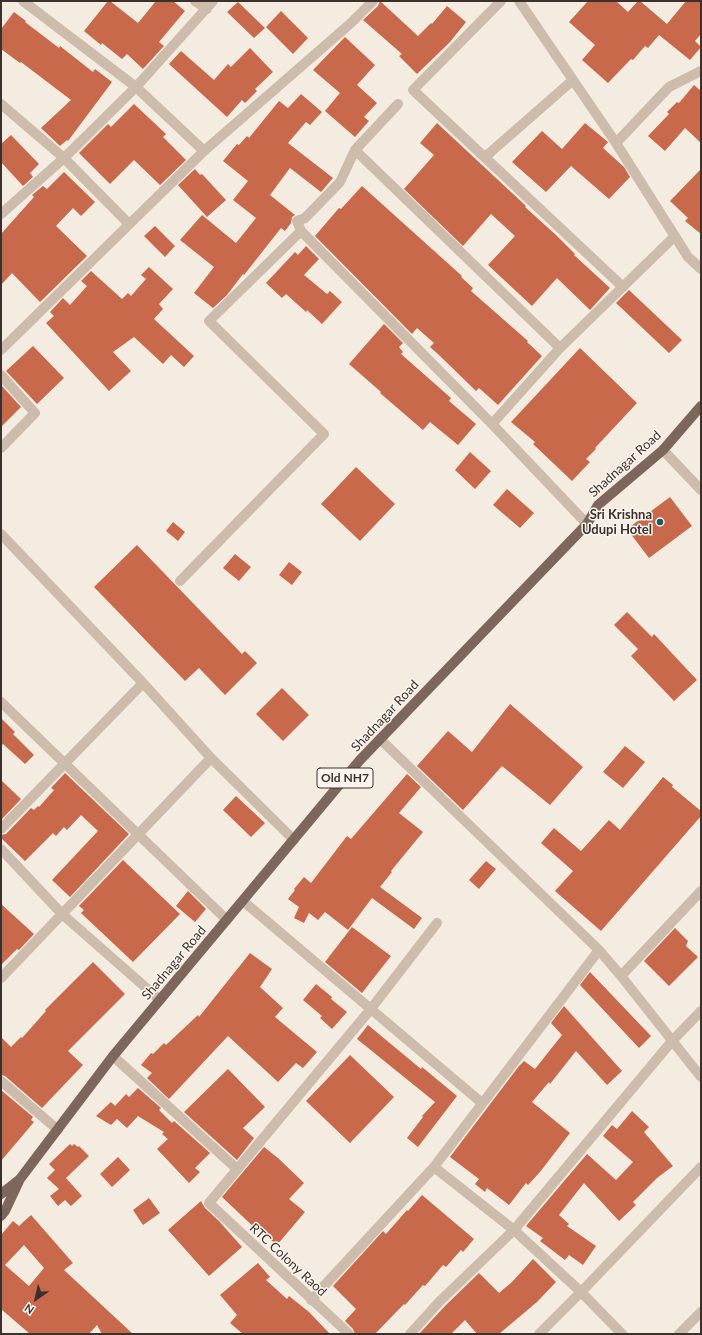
<!DOCTYPE html>
<html>
<head>
<meta charset="utf-8">
<style>
  body { margin:0 }
  #map { position:relative; width:702px; height:1335px; overflow:hidden; background:#f4ebe1; font-family:Lato,sans-serif }
  canvas { display:block }
  .frame { position:absolute; inset:0; border:2px solid #3b302b; pointer-events:none }
  .north { position:absolute; left:16px; top:1279px; width:40px; height:40px; -webkit-text-stroke:3px #fbf5ee; paint-order:stroke; rotate:214deg; font-size:11px; font-weight:700; line-height:16px; text-align:center; color:#3b302b }
  .north::after { content:''; display:block; margin:auto; width:14px; height:18px; background:#3b302b; clip-path:polygon(50% 0,100% 100%,50% 72%,0 100%) }
</style>
</head>
<body>
<div id="map">
<canvas width="702" height="1335"></canvas>
<div class="frame"></div>
<div class="north">N</div>
</div>
<script>
const g = document.querySelector('canvas').getContext('2d');
g.lineJoin = 'round';
function paint(path, color) { g.fillStyle = color; g.fill(path, 'evenodd'); }
const poly = rows => new Path2D(rows.map(r => 'M' + r).join(''));
function trace(path, color, width, dash) { g.strokeStyle = color; g.lineWidth = width; g.lineCap = dash ? 'butt' : 'round'; g.setLineDash(dash || []); g.stroke(path); }
function write(font, color, halo, rows, align = 'center') {
  g.font = font + ' Lato,sans-serif'; g.lineWidth = 3; g.setLineDash([]); g.textBaseline = 'middle'; g.strokeStyle = halo; g.fillStyle = color; for (const [text, x, y, turn = 0] of rows) {
    g.save(); g.translate(x, y); g.rotate((+turn || 0) * Math.PI / 180); g.textAlign = isNaN(turn) ? turn : align; if (halo) g.strokeText(text, 0, 0); g.fillText(text, 0, 0); g.restore();
  }
}
paint(poly([
  [108,1,110,1,138,23,156,1,173,1,185,11,159,42,164,46,143,69,127,54,122,59,102,43,101,45,84,31],
  [380,1,418,36,431,23,432,24,447,6,466,22,450,42,417,74,399,56,402,54,363,20,378,6],
  [588,1,616,1,628,12,638,1,640,1,667,24,686,1,701,1,701,34,695,41,701,47,690,60,659,35,648,48,645,46,633,60,631,59,608,83,582,60,595,45,569,22],
  [238,2,265,28,254,38,227,12],
  [281,11,308,38,293,54,266,27],
  [14,12,26,21,25,22,59,48,60,46,93,72,95,69,112,82,68,141,67,140,60,146,41,128,71,100,21,62,20,63,1,49,1,29],
  [345,37,375,65,357,85,377,103,364,117,369,121,355,137,325,111,340,93,313,70],
  [250,48,273,72,255,89,257,91,245,103,242,100,227,117,169,64,181,51,214,80,228,64,231,67],
  [694,85,701,91,701,143,685,128,665,151,648,136,669,114,667,112,677,102,679,103],
  [301,94,322,112,310,125,306,122,288,143,333,178,321,192,290,168,270,195,295,215,292,217,291,223,285,231,281,228,244,275,243,274,227,295,213,308,194,293,214,267,180,240,202,215,236,243,256,218,233,200,248,181,223,161,237,144,239,145,247,136,249,138,279,101,288,108],
  [134,104,166,134,163,137,186,160,160,185,134,160,110,184,79,153,108,124,111,127],
  [437,123,526,206,525,207,556,235,575,254,574,255,610,288,590,310,557,278,532,306,488,265,515,236,491,214,463,246,404,189,434,155,420,143],
  [585,123,608,142,603,148,624,167,630,177,609,199,571,166,546,192,512,162,542,131,562,149],
  [11,135,39,164,30,173,33,177,23,186,1,162,1,144],
  [195,169,200,175,202,174,226,200,207,217,178,185],
  [701,169,701,234,685,221,688,218,670,201],
  [64,172,95,202,81,216,73,208,56,226,87,256,40,302,12,273,1,285,1,234,34,197,32,195,43,186,47,189],
  [362,186,462,276,461,277,473,288,471,291,528,341,527,342,542,356,498,405,479,388,476,391,439,355,430,347,434,343,417,328,412,334,315,236,339,208,341,209],
  [155,226,175,246,165,257,144,236],
  [306,246,319,259,304,275,327,294,330,291,342,302,322,324,307,310,306,312,286,294,282,298,266,283,295,252,298,255],
  [149,267,173,289,159,304,163,309,154,319,194,356,184,367,171,355,163,364,134,337,113,352,131,371,109,391,46,323,54,316,50,312,63,298,70,305,87,286,81,281,91,271,122,299,128,293,131,296,146,279,141,275],
  [629,290,682,340,669,353,616,303],
  [384,324,403,343,399,347,403,352,401,354,451,398,449,401,476,424,458,445,430,422,423,430,380,393,381,392,349,364],
  [33,346,64,378,37,404,6,371],
  [580,348,637,403,595,448,596,449,586,459,590,462,572,481,533,444,535,442,511,422],
  [1,385,21,407,1,427],
  [470,452,491,471,475,489,455,470],
  [356,467,395,504,360,541,321,504],
  [507,489,534,513,520,528,493,505],
  [670,497,692,526,649,558,627,529],
  [173,522,185,532,178,541,166,531],
  [137,545,242,654,245,651,257,663,225,695,199,668,185,681,94,587],
  [235,554,251,567,239,581,223,568],
  [289,562,302,572,292,585,279,575],
  [627,612,652,637,654,634,697,680,674,701,631,656,638,649,614,625],
  [282,688,309,715,283,741,256,714],
  [510,704,583,767,550,805,502,766,463,810,417,766,448,731,472,752],
  [1,718,15,732,13,734,34,755,25,764,3,744,1,746],
  [625,746,645,762,623,788,603,772],
  [65,773,129,834,70,897,52,880,98,831,81,815,67,830,64,827,56,836,53,833,25,861,1,838,1,835,6,834,31,808,34,810,38,806,39,807,54,790,51,788],
  [407,774,421,787,399,813,423,832,391,871,392,872,380,887,422,918,414,929,372,898,348,930,325,912,318,920,309,913,304,923,294,918,299,907,288,899,295,890,294,889,304,877,311,883,347,836,351,839],
  [663,777,673,785,672,787,701,811,701,816,601,931,555,891,573,871,541,843,554,828,581,851,609,820,620,830],
  [1,780,21,799,1,820],
  [236,796,265,823,251,837,223,810],
  [123,860,180,914,133,962,81,913,84,910,79,906],
  [486,861,496,869,479,889,469,880],
  [188,891,206,909,195,922,176,906],
  [1,904,34,934,19,950,17,949,1,965],
  [352,927,391,956,362,993,325,962],
  [675,928,688,941,686,946,698,957,669,986,644,961],
  [250,953,272,969,260,987,283,1008,275,1017,317,1052,303,1068,296,1063,278,1082,228,1036,169,1099,147,1078,152,1073,141,1065,151,1053,153,1054,164,1043,166,1045,198,1015,199,1017],
  [93,962,125,994,68,1051,83,1065,42,1108,5,1076,1,1075,1,1037,11,1047,21,1037,22,1038,46,1011,45,1010],
  [590,972,651,1036,639,1048,580,985],
  [316,984,332,997,331,999,347,1012,332,1029,320,1018,322,1016,303,1000],
  [564,1006,622,1071,607,1085,576,1051,550,1084,549,1082,532,1102,570,1133,540,1172,528,1185,526,1183,509,1205,487,1188,485,1192,475,1184,479,1179,450,1157,519,1066,524,1061,535,1069,562,1035,551,1023],
  [368,1025,421,1069,422,1067,457,1096,418,1147,407,1138,423,1117,422,1116,435,1102,357,1039],
  [350,1055,394,1097,350,1143,306,1101],
  [228,1069,265,1107,243,1128,254,1138,237,1160,184,1112],
  [138,1088,161,1108,159,1110,172,1123,174,1121,210,1153,195,1168,200,1172,189,1183,157,1149,168,1139,162,1134,164,1132,138,1116,127,1128,117,1119,111,1125,96,1116,111,1102,115,1106,126,1094,129,1097],
  [1,1090,33,1117,31,1120,34,1122,1,1161],
  [632,1111,649,1127,644,1132,673,1166,657,1178,633,1202,636,1205,619,1221,584,1183,559,1215,569,1224,567,1226,596,1246,583,1265,569,1255,565,1260,540,1241,543,1238,526,1226,587,1154,616,1180,633,1162,603,1136,612,1125,617,1129],
  [70,1144,72,1146,74,1144,78,1147,79,1146,89,1156,66,1178,82,1196,71,1206,65,1200,58,1206,50,1196,59,1189,47,1178,55,1170,49,1164],
  [264,1147,278,1158,304,1183,289,1199,305,1212,277,1245,259,1230,258,1231,222,1197],
  [118,1157,130,1170,112,1187,100,1174],
  [422,1195,474,1239,463,1252,461,1250,446,1267,443,1265,425,1286,423,1285,405,1305,404,1304,375,1334,355,1334,353,1329,345,1321,356,1309,333,1286,383,1231,386,1234,407,1210,408,1211],
  [149,1198,160,1213,143,1225,133,1210],
  [201,1201,205,1208,219,1221,242,1247,209,1276,168,1230],
  [31,1215,73,1263,64,1270,133,1334,102,1334,97,1325,89,1334,30,1334,1,1309,1,1235,13,1221,19,1226],
  [24,1245,44,1268,29,1286,5,1265],
  [533,1259,556,1282,537,1302,499,1334,477,1334,465,1320,451,1334,419,1334,445,1306,479,1273,499,1293,512,1282],
  [258,1263,270,1277,266,1280,287,1299,289,1296,309,1312,330,1334,243,1334,230,1323,237,1315,220,1295]
]), '#c8694b');
trace(poly([
  [23,1,136,87,204,151],
  [195,1,207,9],
  [501,1,413,90,623,287],
  [519,1,616,143,688,257,701,269],
  [1,104,64,158,129,224],
  [398,104,355,150,340,182,305,218,297,221,301,231,492,424,587,524],
  [616,143,669,87,701,71],
  [355,150,560,348],
  [485,157,573,80],
  [1,214,64,158,136,87,213,1],
  [1,350,204,151,351,23,373,1],
  [1,375,35,413,1,448],
  [492,424,560,348,675,236],
  [663,450,701,490],
  [1,534,143,683,211,758,294,840],
  [180,581,324,434,209,321,301,231],
  [1,702,227,920],
  [380,739,599,950,621,976,701,1077],
  [1,829,143,683],
  [1,849,62,914,160,1000],
  [243,901,482,1103],
  [621,976,701,891],
  [1,978,211,758],
  [113,1056,237,1169],
  [1,1081,58,1130],
  [434,1167,514,1230,581,1292,622,1334],
  [311,1300,434,1167,599,950],
  [349,1334,209,1203,370,1010,437,923],
  [410,1334,440,1301,514,1230,672,1041,701,1011],
  [539,1334,581,1292,701,1167],
  [679,1334,701,1312]
]), '#cdbbac', 10);
trace(poly([
  [1,1194,19,1180],
  [1,1216,5,1211,20,1179,113,1056,360,760,587,524,598,505,663,450,701,406]
]), '#7d675c', 10);
for (const [x, y, r, color] of [
  [660,522,4,"#1f5a5e"]
]) { const dot = new Path2D(); dot.arc(x, y, r, 0, 2 * Math.PI); g.fillStyle = color; g.fill(dot); trace(dot, '#fbf5ee', 1.5); }
for (const [x, y, w] of [
  [345,778,56]
]) { const box = new Path2D(); box.roundRect(x - w / 2, y - 10, w, 20, 3); g.fillStyle = '#fbf5ee'; g.fill(box); trace(box, '#3b302b', 1); }
write('bold 12px', '#3b302b', null, [
  ["Old NH7",345,778]
]);
write('13px', '#3b302b', '#fbf5ee', [
  ["Shadnagar Road",625,464,-42],
  ["Shadnagar Road",385,716,-47],
  ["Shadnagar Road",174,963,-50],
  ["RTC Colony Raod",288,1260,43]
]);
write('bold 13px', '#3b302b', '#fbf5ee', [
  ["Sri Krishna",652,515],
  ["Udupi Hotel",652,530]
], 'right');
</script>
</body>
</html>
